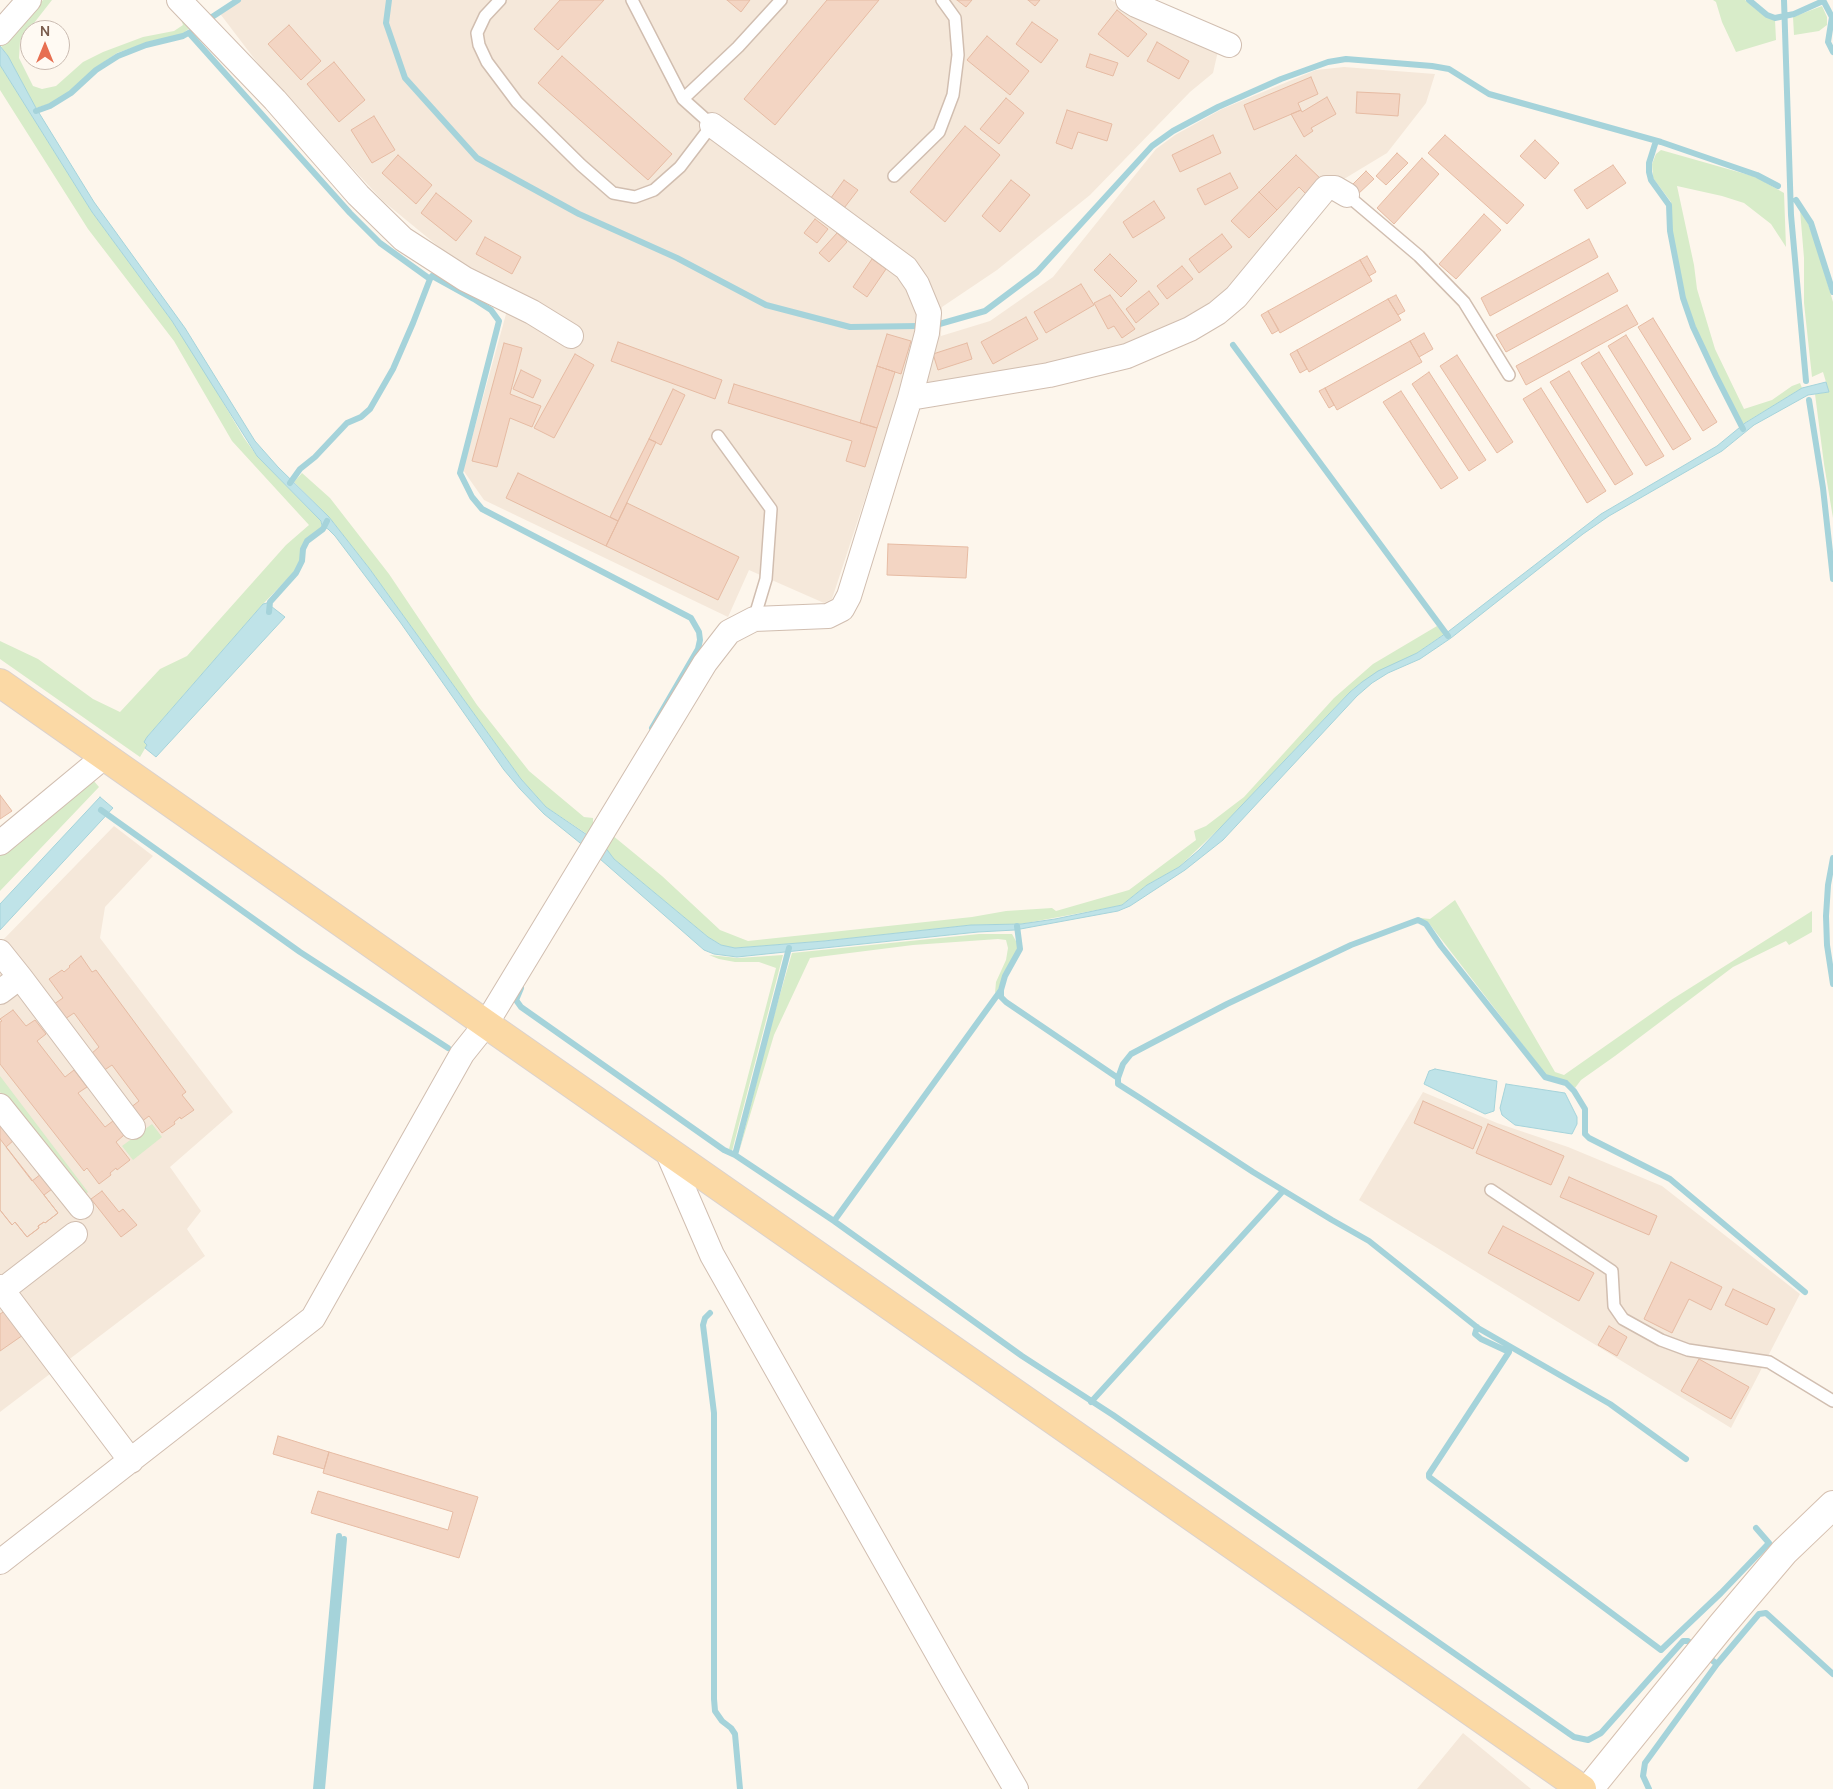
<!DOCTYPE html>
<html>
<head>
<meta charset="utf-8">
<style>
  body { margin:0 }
  #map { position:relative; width:1833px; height:1789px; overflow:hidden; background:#fdf6ec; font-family:Manrope,sans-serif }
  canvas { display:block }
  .north { position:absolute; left:20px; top:20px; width:50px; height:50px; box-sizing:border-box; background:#fffaf3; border:1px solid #cabbb1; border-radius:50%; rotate:0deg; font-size:14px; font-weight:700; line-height:20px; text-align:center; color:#7a5c4d }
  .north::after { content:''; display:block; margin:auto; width:18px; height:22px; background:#e76f51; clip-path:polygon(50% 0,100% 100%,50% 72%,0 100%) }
</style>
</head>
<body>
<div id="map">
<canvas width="1833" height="1789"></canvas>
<div class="north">N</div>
</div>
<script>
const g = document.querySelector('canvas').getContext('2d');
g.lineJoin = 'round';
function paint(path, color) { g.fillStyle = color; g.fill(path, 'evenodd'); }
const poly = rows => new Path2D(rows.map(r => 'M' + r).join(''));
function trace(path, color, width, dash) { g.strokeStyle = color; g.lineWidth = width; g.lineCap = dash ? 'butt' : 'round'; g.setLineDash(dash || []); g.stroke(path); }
paint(poly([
  [240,0,1111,0,1137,15,1218,51,1213,73,1190,92,1090,195,997,270,942,307,941,336,990,321,1053,277,1156,149,1175,135,1222,109,1316,70,1344,67,1435,74,1426,103,1387,153,1339,182,1215,306,1122,351,900,392,832,599,824,603,749,570,728,617,484,500,463,470,511,296,461,265,383,201,269,78,218,11],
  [114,826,153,856,105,907,100,938,233,1112,170,1167,201,1211,187,1229,205,1256,0,1412,0,943],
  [1423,1092,1497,1123,1568,1147,1662,1186,1800,1294,1731,1428,1359,1200],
  [1463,1733,1531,1789,1417,1789]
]), '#f5e8da');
paint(poly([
  [43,0,52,0,20,41,19,58,33,86,42,89,56,86,83,62,103,52,143,37,174,31,183,25,181,19,190,28,182,34,146,43,117,53,95,68,70,91,49,104,36,108,8,56,1,47],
  [1713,0,1745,0,1766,17,1775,20,1776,40,1736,52,1722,22,1716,2],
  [1822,6,1827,17,1827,25,1819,31,1794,35,1793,17],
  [0,65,92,212,172,321,204,370,244,438,257,456,321,521,321,529,306,539,302,548,300,561,295,571,263,604,147,737,145,742,147,745,140,757,0,659,0,641,38,659,93,699,120,712,160,669,187,656,286,545,309,525,232,441,174,341,88,229,0,90],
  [1661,150,1756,177,1784,193,1786,247,1771,224,1744,203,1722,196,1677,186,1694,265,1697,289,1715,349,1744,409,1772,400,1792,386,1800,383,1802,388,1743,424,1717,375,1695,326,1685,298,1672,231,1670,214,1671,202,1653,178,1652,164,1656,154],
  [1800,210,1808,223,1817,248,1833,302,1833,518,1824,464,1815,394,1829,392,1823,372,1812,377,1804,303,1804,258],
  [302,473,330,498,389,574,477,705,529,771,584,817,593,818,593,825,587,834,546,807,521,779,369,568,329,517,294,482],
  [1437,626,1444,634,1417,653,1362,682,1350,692,1226,822,1179,867,1147,885,1122,905,1113,907,1021,924,971,925,824,941,735,948,721,945,708,937,614,859,605,847,612,835,662,876,720,930,748,941,972,917,1006,911,1052,908,1056,911,1129,890,1196,840,1194,831,1206,826,1244,797,1334,698,1373,664],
  [93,780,99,787,0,891,0,853],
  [1455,900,1555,1072,1564,1075,1671,1000,1812,911,1812,932,1789,945,1786,941,1733,967,1615,1056,1581,1080,1575,1088,1567,1082,1546,1075,1428,922,1420,920,1420,918,1430,919],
  [979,934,1012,934,1017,943,1017,949,1014,956,1003,974,1000,987,995,993,996,982,1006,960,1008,948,1006,940,998,939,913,945,810,958,774,1035,739,1152,770,1029,792,953],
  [709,955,738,958,783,955,732,1151,729,1149,776,968,759,962,735,962,719,959],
  [0,1076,88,1192,81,1198,0,1092],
  [152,1124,162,1137,133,1160,122,1146]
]), '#d8ecc9');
const water = poly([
  [0,46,8,56,36,108,94,202,185,328,255,441,278,467,329,517,369,568,521,779,546,807,605,847,614,859,708,937,721,945,735,948,824,941,971,925,1021,924,1055,919,1122,905,1147,885,1179,867,1199,850,1350,692,1362,682,1378,671,1417,653,1449,631,1601,514,1717,446,1745,423,1802,388,1826,382,1829,392,1808,395,1754,425,1722,451,1609,516,1583,534,1451,638,1420,659,1388,673,1372,683,1357,696,1223,840,1185,870,1130,906,1118,911,1015,930,978,932,737,957,714,954,704,950,600,859,544,814,520,789,504,770,400,622,335,536,328,529,322,526,321,521,257,456,172,321,92,212,0,65,0,46],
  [267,603,285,617,156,757,145,748,147,745,144,742,147,737,263,604,267,603],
  [100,797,113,808,0,930,0,904,100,797],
  [1435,1069,1497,1081,1494,1111,1485,1114,1424,1084,1429,1071,1435,1069],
  [1506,1084,1565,1093,1577,1117,1577,1124,1572,1134,1515,1125,1502,1115,1500,1108,1506,1084]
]);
paint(water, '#bfe3e8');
trace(water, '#a5d3da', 1);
trace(poly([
  [389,0,386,23,405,78,477,158,579,214,677,258,766,305,850,327,919,326],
  [1749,0,1767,15,1775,18,1794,14,1823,1],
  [1784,0,1791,215,1806,381],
  [1823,0,1832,17,1828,42,1833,52],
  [209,19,238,0],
  [189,33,350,213,380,243,430,279],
  [36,111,50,106,71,93,96,70,118,56,146,45,183,36,192,31],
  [1656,141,1649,163,1649,172,1651,180,1669,205,1670,231,1683,298,1693,327,1716,376,1743,429],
  [1796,200,1811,223,1833,292],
  [430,279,432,276,436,278,474,299,491,310,499,321,460,473,472,497,482,509,691,618,699,632,700,640,698,649,652,728],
  [936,325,985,311,1037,272,1152,146,1173,131,1218,107,1281,79,1328,62,1346,59,1432,66,1449,69,1489,94,1661,142,1757,175,1778,186],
  [1233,345,1448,636],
  [1809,400,1823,488,1833,579],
  [290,483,300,469,315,457,347,423,361,417,370,409,393,369,413,323,430,279],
  [269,612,270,602,296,573,302,561,303,549,307,541,323,529,327,521],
  [101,810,300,952,448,1048],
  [1833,858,1828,885,1826,916,1827,945,1833,984],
  [1017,926,1020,949,1005,976,1001,990,1001,997,1006,1002,1118,1078,1118,1084,1140,1098,1253,1172,1332,1220,1369,1241,1478,1328,1610,1404,1686,1459],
  [521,988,516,1000,521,1007,724,1150,735,1155,834,1221,1022,1356,1113,1415,1574,1737,1588,1740,1601,1733,1683,1641,1688,1641,1695,1647],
  [1118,1078,1123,1064,1131,1054,1150,1044,1227,1004,1351,945,1418,920,1426,924,1441,946,1545,1077,1566,1083,1574,1091,1585,1109,1585,1134,1589,1138,1670,1179,1805,1292],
  [735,1155,789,948],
  [834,1221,1001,990],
  [710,1313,705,1318,703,1325,714,1413,714,1699,715,1711,722,1721,731,1728,735,1734,740,1789],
  [1477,1327,1475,1334,1481,1339,1509,1352,1429,1474,1429,1477,1661,1650,1721,1593,1769,1543,1756,1528],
  [1091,1402,1283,1191],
  [1705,1655,1717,1664,1759,1614,1766,1613,1833,1674],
  [316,1789,339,1536],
  [322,1789,344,1539],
  [1649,1789,1643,1776,1645,1763,1717,1664]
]), '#a5d3da', 6);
const building = poly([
  [560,0,604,0,558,50,534,29,560,0],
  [727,0,750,0,741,12,727,0],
  [827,0,879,0,775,125,744,99,827,0],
  [957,0,972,0,966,7,957,0],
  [1028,0,1040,0,1035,6,1028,0],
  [1117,10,1147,34,1128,57,1098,34,1117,10],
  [1032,22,1058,40,1041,63,1016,44,1032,22],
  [289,25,321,61,301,80,268,44,289,25],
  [987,36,1029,71,1010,95,967,60,987,36],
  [1157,42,1189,61,1179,79,1147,61,1157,42],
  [1090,54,1118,63,1113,76,1086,67,1090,54],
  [562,56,672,154,648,180,538,83,562,56],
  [334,62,365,100,339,122,307,84,334,62],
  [1311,77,1318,94,1298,103,1301,110,1254,130,1244,105,1311,77],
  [1357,92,1400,94,1398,116,1356,113,1357,92],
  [1327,97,1336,114,1311,128,1313,131,1304,137,1291,114,1301,110,1302,112,1327,97],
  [1006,98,1024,113,999,144,980,129,1006,98],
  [1067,110,1112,124,1107,141,1078,132,1072,149,1056,143,1067,110],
  [374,116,395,150,372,163,351,130,374,116],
  [965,126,1000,155,945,222,910,192,965,126],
  [1213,135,1221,153,1180,172,1172,155,1213,135],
  [1445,135,1524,205,1507,224,1428,153,1445,135],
  [1535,140,1559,163,1545,179,1520,156,1535,140],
  [1397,153,1408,163,1386,185,1376,176,1397,153],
  [398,155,432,185,416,204,382,173,398,155],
  [1296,155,1323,181,1308,196,1299,187,1277,210,1259,192,1296,155],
  [1422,158,1439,174,1394,224,1377,208,1422,158],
  [1613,165,1626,183,1587,209,1574,190,1613,165],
  [1366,171,1374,179,1357,195,1350,187,1366,171],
  [1230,173,1238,188,1205,205,1197,189,1230,173],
  [844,180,858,190,841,212,828,202,844,180],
  [1011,180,1030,195,1000,232,982,216,1011,180],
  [1259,192,1277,210,1249,238,1231,221,1259,192],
  [436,193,472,221,456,241,421,213,436,193],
  [1154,201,1165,218,1133,238,1123,222,1154,201],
  [1484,214,1501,230,1456,279,1439,264,1484,214],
  [815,219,828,229,817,243,804,233,815,219],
  [837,233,847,242,829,262,819,253,837,233],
  [1222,234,1232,247,1199,273,1189,259,1222,234],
  [485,237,521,257,512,274,476,254,485,237],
  [1589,239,1598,257,1490,316,1481,298,1589,239],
  [1110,254,1137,281,1121,297,1094,270,1110,254],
  [1367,256,1376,272,1369,276,1360,260,1367,256],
  [872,259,886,269,867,297,853,287,872,259],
  [1360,260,1372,281,1280,333,1268,311,1360,260],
  [1182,266,1193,279,1167,299,1157,286,1182,266],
  [1608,273,1618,291,1506,352,1496,335,1608,273],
  [1081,284,1094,305,1046,333,1034,312,1081,284],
  [1149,291,1159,304,1136,323,1126,309,1149,291],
  [1110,295,1135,329,1122,338,1114,326,1108,329,1094,303,1110,295],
  [1396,295,1405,311,1398,315,1388,299,1396,295],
  [1388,299,1401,320,1309,372,1297,350,1388,299],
  [1627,305,1638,324,1526,385,1516,366,1627,305],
  [1268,311,1279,330,1272,334,1261,315,1268,311],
  [1026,317,1038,339,993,364,981,342,1026,317],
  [1653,318,1717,422,1703,431,1638,327,1653,318],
  [1424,333,1433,349,1419,357,1410,341,1424,333],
  [887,334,911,341,901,374,877,366,887,334],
  [1626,335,1691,439,1673,450,1608,346,1626,335],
  [1410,341,1422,362,1337,410,1325,388,1410,341],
  [618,342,722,380,715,399,611,361,618,342],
  [504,343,522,348,510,394,541,406,532,427,510,418,497,467,472,461,504,343],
  [967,343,972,359,938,370,933,354,967,343],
  [1297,350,1307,369,1300,373,1290,354,1297,350],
  [1599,352,1664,456,1646,466,1581,363,1599,352],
  [575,354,594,365,554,438,534,428,575,354],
  [1457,355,1513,442,1497,453,1440,366,1457,355],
  [877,366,895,372,877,428,860,423,877,366],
  [521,370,541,380,533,398,513,389,521,370],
  [1569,371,1633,474,1615,485,1550,382,1569,371],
  [1429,372,1486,460,1469,471,1412,384,1429,372],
  [734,384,877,428,865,467,846,461,852,441,728,403,734,384],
  [1325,388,1334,405,1329,408,1319,391,1325,388],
  [1541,388,1606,491,1587,503,1523,399,1541,388],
  [673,389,685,395,661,445,649,439,673,389],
  [1401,391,1458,478,1441,489,1383,402,1401,391],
  [649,439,656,442,618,521,610,517,649,439],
  [518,473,618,521,606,546,506,498,518,473],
  [627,503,739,557,718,600,606,546,627,503],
  [888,544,968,547,966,578,887,575,888,544],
  [0,795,12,811,0,819,0,795],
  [81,956,92,972,96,970,186,1092,182,1095,194,1110,181,1119,180,1117,174,1122,175,1124,162,1133,149,1116,141,1122,130,1108,139,1101,112,1065,103,1071,91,1054,99,1047,74,1013,65,1019,54,1004,63,998,49,979,62,970,64,972,70,967,69,966,81,956],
  [13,1010,26,1026,35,1020,46,1034,37,1041,65,1077,74,1070,87,1087,78,1093,105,1127,113,1121,124,1135,116,1142,130,1160,117,1170,116,1168,110,1173,111,1175,99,1184,87,1168,84,1171,0,1064,0,1022,2,1021,0,1019,13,1010],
  [1423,1101,1482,1127,1473,1149,1414,1123,1423,1101],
  [1488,1124,1564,1156,1551,1185,1476,1153,1488,1124],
  [0,1125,14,1140,6,1147,32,1181,41,1174,52,1189,44,1195,58,1213,45,1223,44,1222,38,1226,39,1228,27,1237,15,1222,12,1225,0,1210,0,1125],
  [0,1139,58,1213,45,1223,44,1222,38,1226,39,1228,27,1237,15,1222,12,1225,0,1210,0,1139],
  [1569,1177,1657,1216,1649,1235,1560,1197,1569,1177],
  [102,1191,119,1212,123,1209,137,1225,121,1237,91,1199,102,1191],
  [1503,1226,1594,1273,1579,1301,1488,1253,1503,1226],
  [1671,1262,1722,1287,1711,1310,1689,1299,1672,1333,1644,1319,1671,1262],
  [1733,1289,1775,1309,1767,1325,1725,1305,1733,1289],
  [8,1309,26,1333,0,1351,0,1314,8,1309],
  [1609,1326,1627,1337,1617,1356,1598,1345,1609,1326],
  [1699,1359,1749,1387,1731,1419,1681,1391,1699,1359],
  [278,1436,329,1452,324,1469,273,1454,278,1436],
  [329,1452,478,1497,459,1558,311,1513,318,1491,448,1530,453,1512,323,1473,329,1452]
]);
paint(building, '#f3d5c3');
trace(building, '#e6bba3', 1);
const lane = poly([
  [500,0,485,16,477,33,479,45,487,62,517,102,581,165,613,193,635,197,654,190,680,167,712,125,683,99,632,0],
  [683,99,738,47,781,0],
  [894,176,939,132,953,95,958,55,955,18,942,0],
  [1347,195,1419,256,1464,302,1509,375],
  [718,436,771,509,766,579,754,619],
  [1491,1190,1612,1271,1614,1306,1623,1319,1661,1340,1688,1350,1769,1362,1833,1401]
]);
const street = poly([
  [179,0,275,100,358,195,403,239,465,279,532,312,571,336],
  [1128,0,1136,5,1229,45],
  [0,33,29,0],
  [910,398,1049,375,1127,356,1190,329,1217,313,1236,297,1326,188,1335,188,1347,195],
  [0,843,105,756],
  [0,952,20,977,133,1127],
  [0,992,20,977],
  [0,1106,81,1207],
  [667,1151,712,1255,952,1679,1016,1789],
  [0,1287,131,1461],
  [0,1292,75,1234],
  [0,1562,313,1318,462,1054,486,1024,705,663,729,632,754,619,828,616,842,609,849,596,910,398,927,333,929,313,917,284,906,268,712,125]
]);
const secondary = poly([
  [1589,1789,1722,1625,1784,1552,1833,1505]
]);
const primary = poly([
  [0,683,486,1024,1582,1789]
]);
trace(lane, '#d1beb0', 14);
trace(street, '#d1beb0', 26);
trace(secondary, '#d6c0b0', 30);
trace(primary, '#dad1cd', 30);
trace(lane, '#fff', 11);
trace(street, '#fff', 24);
trace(secondary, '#fff', 28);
trace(primary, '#fbd9a5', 28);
</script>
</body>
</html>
